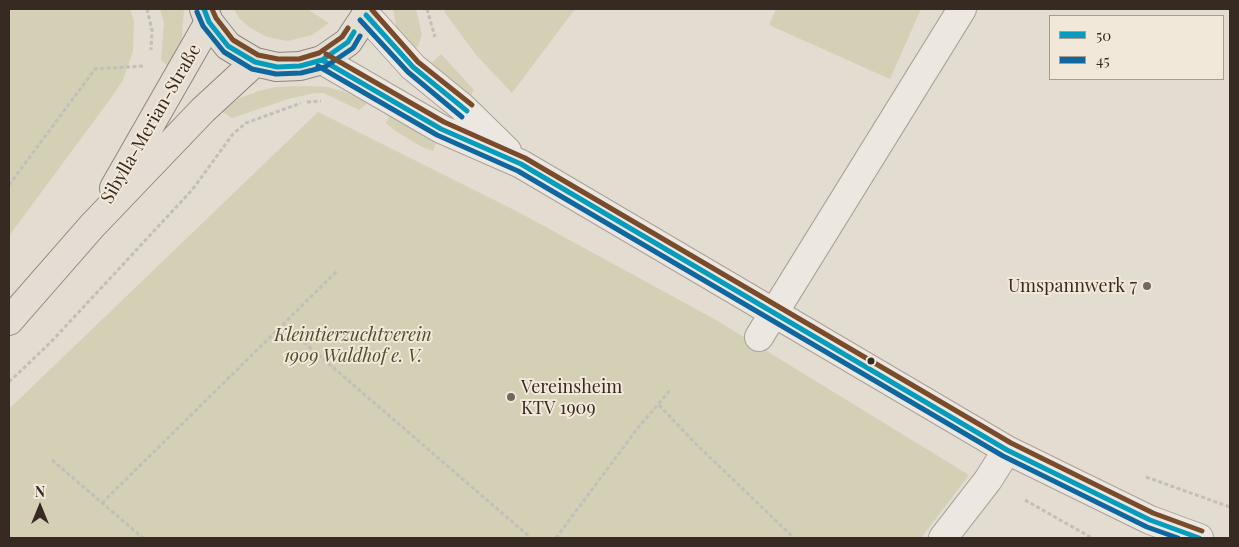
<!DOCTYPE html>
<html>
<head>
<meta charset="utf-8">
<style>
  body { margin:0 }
  #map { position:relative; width:1239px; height:547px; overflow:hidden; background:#e3dcd1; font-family:"Playfair Display",serif }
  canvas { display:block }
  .frame { position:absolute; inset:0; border:10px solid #372a22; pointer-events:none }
  .legend { position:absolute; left:1049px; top:15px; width:175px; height:65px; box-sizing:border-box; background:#f2e8d9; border:1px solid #a79c90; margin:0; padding:6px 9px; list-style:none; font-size:15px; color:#372a22 }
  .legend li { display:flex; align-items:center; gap:10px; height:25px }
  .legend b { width:25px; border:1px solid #a79c90 }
  .north { position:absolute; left:15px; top:482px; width:50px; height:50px; -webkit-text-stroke:4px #f2e8d9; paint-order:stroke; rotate:0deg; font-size:14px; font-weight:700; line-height:20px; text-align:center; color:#372a22 }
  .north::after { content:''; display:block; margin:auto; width:18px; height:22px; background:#372a22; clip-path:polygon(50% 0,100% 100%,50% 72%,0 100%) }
</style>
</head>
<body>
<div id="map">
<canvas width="1239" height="547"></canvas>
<div class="frame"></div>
<ul class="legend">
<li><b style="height:6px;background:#069cbd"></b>50</li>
<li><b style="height:6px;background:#0e679f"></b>45</li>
</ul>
<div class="north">N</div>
</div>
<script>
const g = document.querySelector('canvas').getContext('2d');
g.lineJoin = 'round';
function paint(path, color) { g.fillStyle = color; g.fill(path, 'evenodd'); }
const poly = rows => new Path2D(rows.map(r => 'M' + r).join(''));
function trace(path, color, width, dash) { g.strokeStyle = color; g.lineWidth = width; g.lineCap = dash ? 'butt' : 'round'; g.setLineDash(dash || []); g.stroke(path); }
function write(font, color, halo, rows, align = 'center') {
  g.font = font + ' "Playfair Display",serif'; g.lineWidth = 4; g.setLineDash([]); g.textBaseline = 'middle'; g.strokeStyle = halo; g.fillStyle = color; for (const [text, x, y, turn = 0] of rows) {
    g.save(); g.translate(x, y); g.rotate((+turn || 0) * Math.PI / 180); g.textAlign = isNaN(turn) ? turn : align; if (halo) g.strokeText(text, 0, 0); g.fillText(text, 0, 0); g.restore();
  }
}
paint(poly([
  [9,9,130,9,134,21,133,51,123,80,111,98,9,236],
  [160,9,184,9,182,37,180,47,169,67,161,60,164,23],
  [234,9,307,9,329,23,312,35,288,41,267,37,249,27,239,18],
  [393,9,416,9,422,35,418,47,412,49,397,31],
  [444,9,575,9,512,93,477,56,445,13],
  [776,9,921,9,890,79,769,25],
  [441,54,474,90,470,97,429,65],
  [307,86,327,87,345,92,369,102,359,110,330,96,323,93,315,93,288,99,232,118,220,110,240,98,259,91,275,87],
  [318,112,520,213,716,320,969,475,921,538,9,538,9,409],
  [391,114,436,143,433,151,420,146,394,130,386,123]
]), '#d3d0b6');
const minor = poly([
  [366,15,413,67,462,107,507,151],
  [322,60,441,129,521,164,1007,450,1150,520,1199,538],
  [759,337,962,9],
  [943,538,988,480,1007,450]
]);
const major = poly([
  [204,9,209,22,228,46,255,62,277,67,300,66,322,60,348,42,366,15,367,9],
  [114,188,209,22],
  [9,321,92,226,203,110,255,62]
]);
trace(minor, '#a9a299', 30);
trace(major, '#8e8780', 30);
trace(poly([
  [147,9,152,30,151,50],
  [427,9,435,37],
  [307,102,321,101],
  [9,185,95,69,144,66],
  [284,325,531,538],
  [9,382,51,342,192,190,233,134,246,123,301,103],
  [659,405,694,442,794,538],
  [52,460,143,538],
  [1146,477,1230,507],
  [1025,500,1092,538],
  [102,503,337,271],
  [556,538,637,429,671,389]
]), '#c4beb8', 3, [4, 2.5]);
trace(minor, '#ece8e1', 28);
trace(major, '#e3ddd4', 28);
trace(poly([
  [204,9,209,22,228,46,255,62,277,67,300,66,322,60,348,42,354,32],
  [366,15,413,67,467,111],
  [322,60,441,129,521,164,1007,450,1150,520,1199,538]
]), '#069cbd', 5);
trace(poly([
  [197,12,203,26,224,52,252,69,276,74,301,73,325,67,353,48,360,36],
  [360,20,408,72,462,117],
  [318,66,437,135,518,171,1003,456,1147,527,1178,538]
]), '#0e679f', 5);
trace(poly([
  [212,9,216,18,233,40,258,55,278,59,299,59,319,53,342,37,348,28],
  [372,10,418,62,472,105],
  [326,54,444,122,525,158,1011,443,1153,513,1202,531]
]), '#7a4b2a', 5);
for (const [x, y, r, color] of [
  [1147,286,5,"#73685f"],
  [871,361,4.5,"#372a22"],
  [511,397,5,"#73685f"]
]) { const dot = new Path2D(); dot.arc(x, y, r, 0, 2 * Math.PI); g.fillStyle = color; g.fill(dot); trace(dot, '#f2e8d9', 2); }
write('18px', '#372a22', '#f2e8d9', [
  ["Sibylla-Merian-Straße",151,124,-60]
]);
write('18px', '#372a22', '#f2e8d9', [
  ["Umspannwerk 7",1137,286],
  ["Vereinsheim",521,387,"left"],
  ["KTV 1909",521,408,"left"]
], 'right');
write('italic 18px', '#4b512b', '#f2e8d9', [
  ["Kleintierzuchtverein",353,335],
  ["1909 Waldhof e. V.",353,356]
]);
</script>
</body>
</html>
